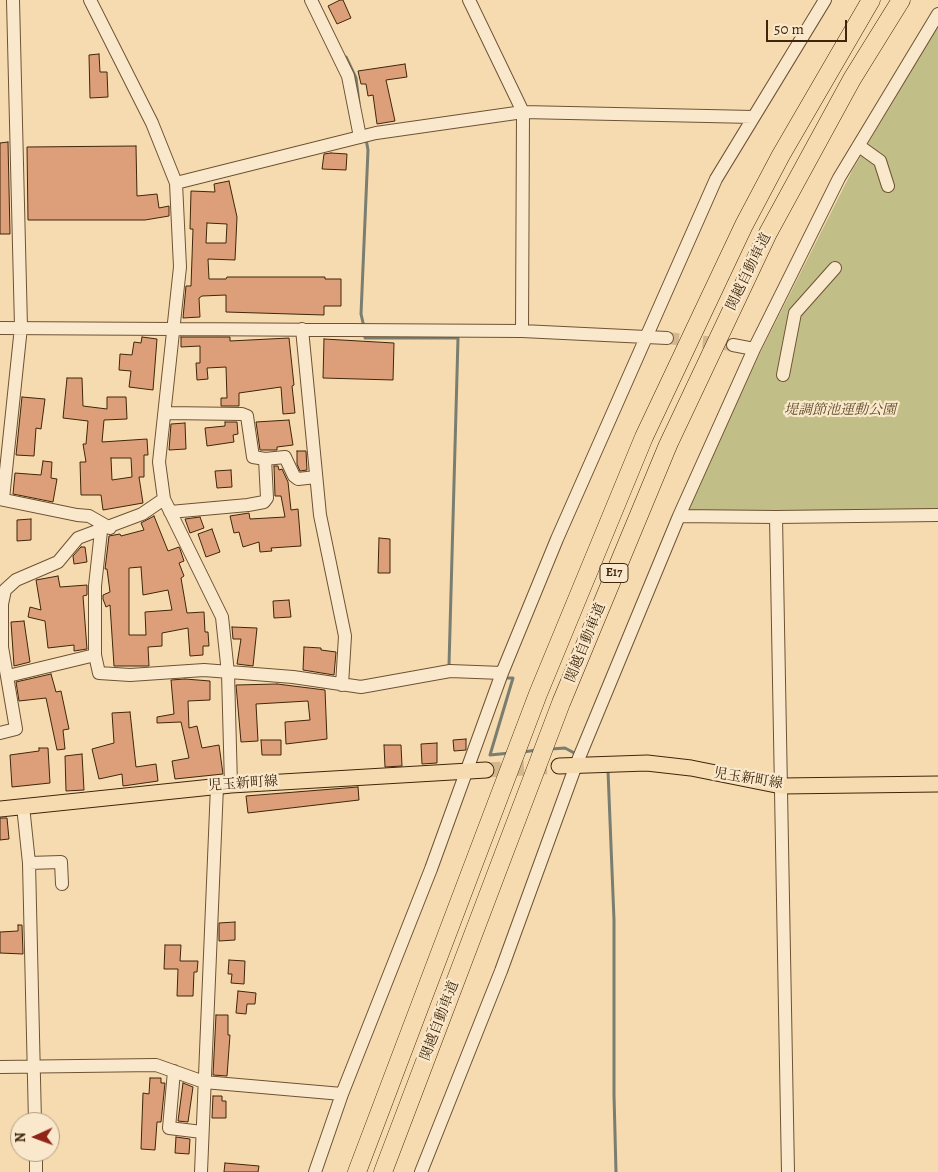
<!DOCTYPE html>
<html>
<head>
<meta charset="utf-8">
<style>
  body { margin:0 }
  #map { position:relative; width:938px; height:1172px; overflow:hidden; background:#f7dbb0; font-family:Alegreya,serif }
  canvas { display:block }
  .north { position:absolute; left:10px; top:1112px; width:50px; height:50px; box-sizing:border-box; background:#fae8cc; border:1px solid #af9a7e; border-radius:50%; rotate:268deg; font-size:14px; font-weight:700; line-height:20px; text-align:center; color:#3f260a }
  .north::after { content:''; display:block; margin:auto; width:18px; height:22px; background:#8f2418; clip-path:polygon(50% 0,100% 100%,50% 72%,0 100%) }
  .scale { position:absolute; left:766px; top:20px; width:81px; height:22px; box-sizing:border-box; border:2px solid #3f260a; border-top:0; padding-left:6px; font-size:15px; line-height:18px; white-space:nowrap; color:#3f260a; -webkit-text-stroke:4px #fae8cc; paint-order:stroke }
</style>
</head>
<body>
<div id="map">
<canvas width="938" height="1172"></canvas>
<div class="north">N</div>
<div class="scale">50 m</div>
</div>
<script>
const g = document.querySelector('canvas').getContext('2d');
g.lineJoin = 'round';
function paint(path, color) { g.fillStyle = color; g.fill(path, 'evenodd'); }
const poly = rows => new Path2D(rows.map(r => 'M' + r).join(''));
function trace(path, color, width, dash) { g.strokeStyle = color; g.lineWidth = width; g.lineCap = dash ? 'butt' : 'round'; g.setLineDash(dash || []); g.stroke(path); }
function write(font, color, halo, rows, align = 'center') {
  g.font = font + ' Alegreya,"Noto Serif JP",serif'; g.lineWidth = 4.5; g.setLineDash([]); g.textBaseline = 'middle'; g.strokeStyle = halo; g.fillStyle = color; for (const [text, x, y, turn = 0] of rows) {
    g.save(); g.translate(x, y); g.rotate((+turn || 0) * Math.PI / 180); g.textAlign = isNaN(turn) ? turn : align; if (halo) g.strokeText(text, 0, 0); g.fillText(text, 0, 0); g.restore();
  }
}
paint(poly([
  [938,26,938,509,685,512,762,349,853,169]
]), '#c2be87');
trace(poly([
  [346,57,356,78,359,103],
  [364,327,361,314,368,150,366,139],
  [365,333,365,338,458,338,449,665,453,667],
  [504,678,513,678,490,755,510,753],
  [551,749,565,748,578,755],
  [523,752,537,750],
  [605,769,608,771,614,920,614,1095,616,1172]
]), '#797e70', 3);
const building = poly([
  [340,0,343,0,351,18,337,24,328,6,340,0],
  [99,54,100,72,107,72,108,97,90,98,89,55,99,54],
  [405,64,407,77,386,80,395,121,377,124,373,95,368,96,366,84,361,84,358,71,405,64],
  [8,142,10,234,0,234,0,143,8,142],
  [136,146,137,196,157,194,159,208,169,206,169,216,145,220,28,220,27,147,136,146],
  [331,153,347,154,346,170,322,169,324,154,331,153],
  [229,181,237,217,235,260,208,259,209,279,226,279,227,277,325,277,325,279,341,279,341,306,324,306,324,315,226,312,226,295,202,296,199,298,200,317,183,318,186,286,191,286,193,229,190,229,191,191,215,192,214,184,229,181],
  [207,223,227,224,226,243,206,243,207,223],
  [142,337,157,339,153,390,129,387,131,371,119,370,120,354,132,355,134,342,141,343,142,337],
  [181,337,230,337,230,341,289,338,294,385,292,386,295,413,283,414,281,387,239,393,239,406,221,406,221,398,227,398,226,367,207,368,208,379,197,380,196,363,200,363,200,346,181,347,181,337],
  [324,339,394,343,393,380,323,378,324,339],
  [67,378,82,378,83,406,107,409,107,397,126,397,127,419,104,420,102,442,147,439,148,455,144,455,144,477,139,477,143,503,103,510,101,495,81,495,80,462,86,462,83,444,86,444,88,421,63,418,67,378],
  [111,458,131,458,132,477,112,480,111,458],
  [22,397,45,399,41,429,36,428,34,456,16,455,22,397],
  [289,420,293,445,277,447,277,450,260,450,256,422,289,420],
  [225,422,237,422,238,434,233,435,234,442,207,446,205,428,225,426,225,422],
  [185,423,186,449,169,450,171,424,185,423],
  [297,451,306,451,307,470,300,471,297,464,297,451],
  [43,461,52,462,51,478,57,479,53,502,13,494,15,473,41,475,43,461],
  [274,466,278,466,279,470,282,469,288,482,291,510,298,509,301,546,271,548,272,551,260,552,259,542,243,547,239,532,234,533,230,516,249,513,250,519,285,517,281,496,275,496,274,466],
  [231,470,232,487,217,488,215,471,231,470],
  [154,516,168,551,179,547,180,549,184,561,179,563,184,576,181,578,187,613,204,612,205,632,208,632,209,646,203,646,203,655,190,656,188,628,162,633,162,646,148,647,149,666,114,666,110,605,106,607,103,599,103,595,110,592,107,569,105,569,109,536,120,534,121,536,144,530,141,523,154,516],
  [141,567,143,595,168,590,172,610,145,612,146,635,129,635,129,568,141,567],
  [200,517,204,528,190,533,185,519,200,517],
  [31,519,31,540,17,541,17,520,31,519],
  [212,529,220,552,206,557,198,534,212,529],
  [379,538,390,539,390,573,378,573,379,538],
  [81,547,85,547,87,562,74,564,73,556,81,547],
  [58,576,60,587,87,585,87,595,83,596,87,649,74,651,74,645,48,648,45,621,28,617,30,607,41,610,36,580,58,576],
  [289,600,291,617,274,618,273,601,289,600],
  [24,621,30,662,14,666,11,622,24,621],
  [232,627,257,628,253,666,237,664,241,639,233,639,232,627],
  [304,647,321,648,321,650,336,652,334,675,303,670,304,647],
  [51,674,56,692,61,691,69,729,63,730,65,749,57,750,46,698,19,701,16,682,51,674],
  [185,679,210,681,210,700,188,701,189,728,197,726,202,748,219,745,223,774,175,779,172,761,189,758,181,722,157,723,157,717,174,714,171,680,185,679],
  [277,684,325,690,327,739,286,744,285,722,310,720,308,701,256,704,258,741,241,742,236,685,277,684],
  [130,712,136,767,156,764,158,781,123,786,122,774,99,779,92,749,114,743,112,713,130,712],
  [466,739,466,750,454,751,453,740,466,739],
  [261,740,281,740,281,755,262,755,261,740],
  [437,743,437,763,422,764,421,744,437,743],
  [384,745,401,745,402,766,385,767,384,745],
  [39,748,48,748,50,783,12,787,10,755,39,751,39,748],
  [82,754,84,790,66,791,65,756,82,754],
  [358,787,359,800,248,813,246,796,358,787],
  [0,818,7,818,9,839,0,840,0,818],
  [235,922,235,940,219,941,219,923,235,922],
  [18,925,22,925,23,954,0,953,0,932,18,931,18,925],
  [165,945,181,945,180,961,198,961,197,972,194,972,193,996,177,996,178,969,164,969,165,945],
  [229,960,245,961,244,984,231,983,232,974,228,974,229,960],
  [238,991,256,993,255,1004,247,1004,246,1014,236,1013,238,991],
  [216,1015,228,1015,228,1035,230,1035,227,1076,213,1075,216,1015],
  [150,1078,161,1078,161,1083,165,1083,161,1122,157,1122,155,1150,141,1149,143,1093,149,1094,150,1078],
  [183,1083,193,1087,188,1122,178,1121,183,1083],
  [213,1096,222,1096,222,1101,226,1101,226,1118,212,1118,213,1096],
  [176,1137,190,1139,189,1154,175,1153,176,1137],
  [225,1163,259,1166,258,1172,224,1172,225,1163]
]);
paint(building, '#dc9f79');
trace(building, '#3f260a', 1);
trace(poly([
  [667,338,733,345]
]), '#d2b78f', 12, [12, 6]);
trace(poly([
  [486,770,559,766]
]), '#d2b78f', 15, [15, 8]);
const minor = poly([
  [90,0,152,123,176,183,180,267,159,462,164,499,222,617,228,673,231,785],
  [311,0,348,76,360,137],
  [469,0,523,112,522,331],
  [859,146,880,161,888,186],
  [176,183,376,133,523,112,753,117],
  [0,328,522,331,667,338],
  [302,329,320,515,345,636,342,685],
  [733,345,754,349],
  [783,375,795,313,835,268],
  [166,413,242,414,247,416,253,457,265,459,267,498,264,502,248,505,170,512],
  [265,459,285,457,294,476,298,479,316,477],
  [0,499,77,515,89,516,110,528],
  [3,499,21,327,13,0],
  [679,516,776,517,938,515],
  [776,517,788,1172],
  [101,531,95,586,95,655,99,673,130,675,204,670,293,677,361,687,450,671,502,673],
  [8,676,95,655],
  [0,733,16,729,2,647,2,604,5,590,16,580,58,562,78,538,142,514,164,499],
  [23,806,29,863,35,1122],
  [29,863,61,862,62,884],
  [0,1067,156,1065,204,1082,342,1094],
  [174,1071,169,1128,202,1132],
  [36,1152,36,1172],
  [201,1172,217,786],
  [315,1172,342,1094,431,869,502,673,557,539,716,179,825,0],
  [421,1172,501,971,576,765,679,516,754,349,839,178,938,14]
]);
const major = poly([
  [559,766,647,763,691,768,781,786,938,784],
  [0,809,231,785,486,770]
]);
const highway = poly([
  [357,1172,538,694,644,437,744,225,781,155,871,0],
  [383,1172,561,703,668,445,768,233,852,79,901,0]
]);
trace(minor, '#6d5334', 14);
trace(major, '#3f260a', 17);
trace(highway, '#3f260a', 19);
trace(minor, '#fae8cc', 12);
trace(major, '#f7dbb0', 15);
trace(highway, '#f7dbb0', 18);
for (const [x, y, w] of [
  [614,573,28]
]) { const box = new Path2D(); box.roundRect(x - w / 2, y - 9.5, w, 19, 4); g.fillStyle = '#fae8cc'; g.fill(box); trace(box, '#3f260a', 1); }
write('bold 12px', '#3f260a', null, [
  ["E17",614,573]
]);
write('14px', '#3f260a', '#fae8cc', [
  ["関越自動車道",749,272,-64],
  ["関越自動車道",586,643,-68],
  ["児玉新町線",748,779,9],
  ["児玉新町線",243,784,-4],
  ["関越自動車道",440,1021,-69]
]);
write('italic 14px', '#604c29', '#fae8cc', [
  ["堤調節池運動公園",840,411]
]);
</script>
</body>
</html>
